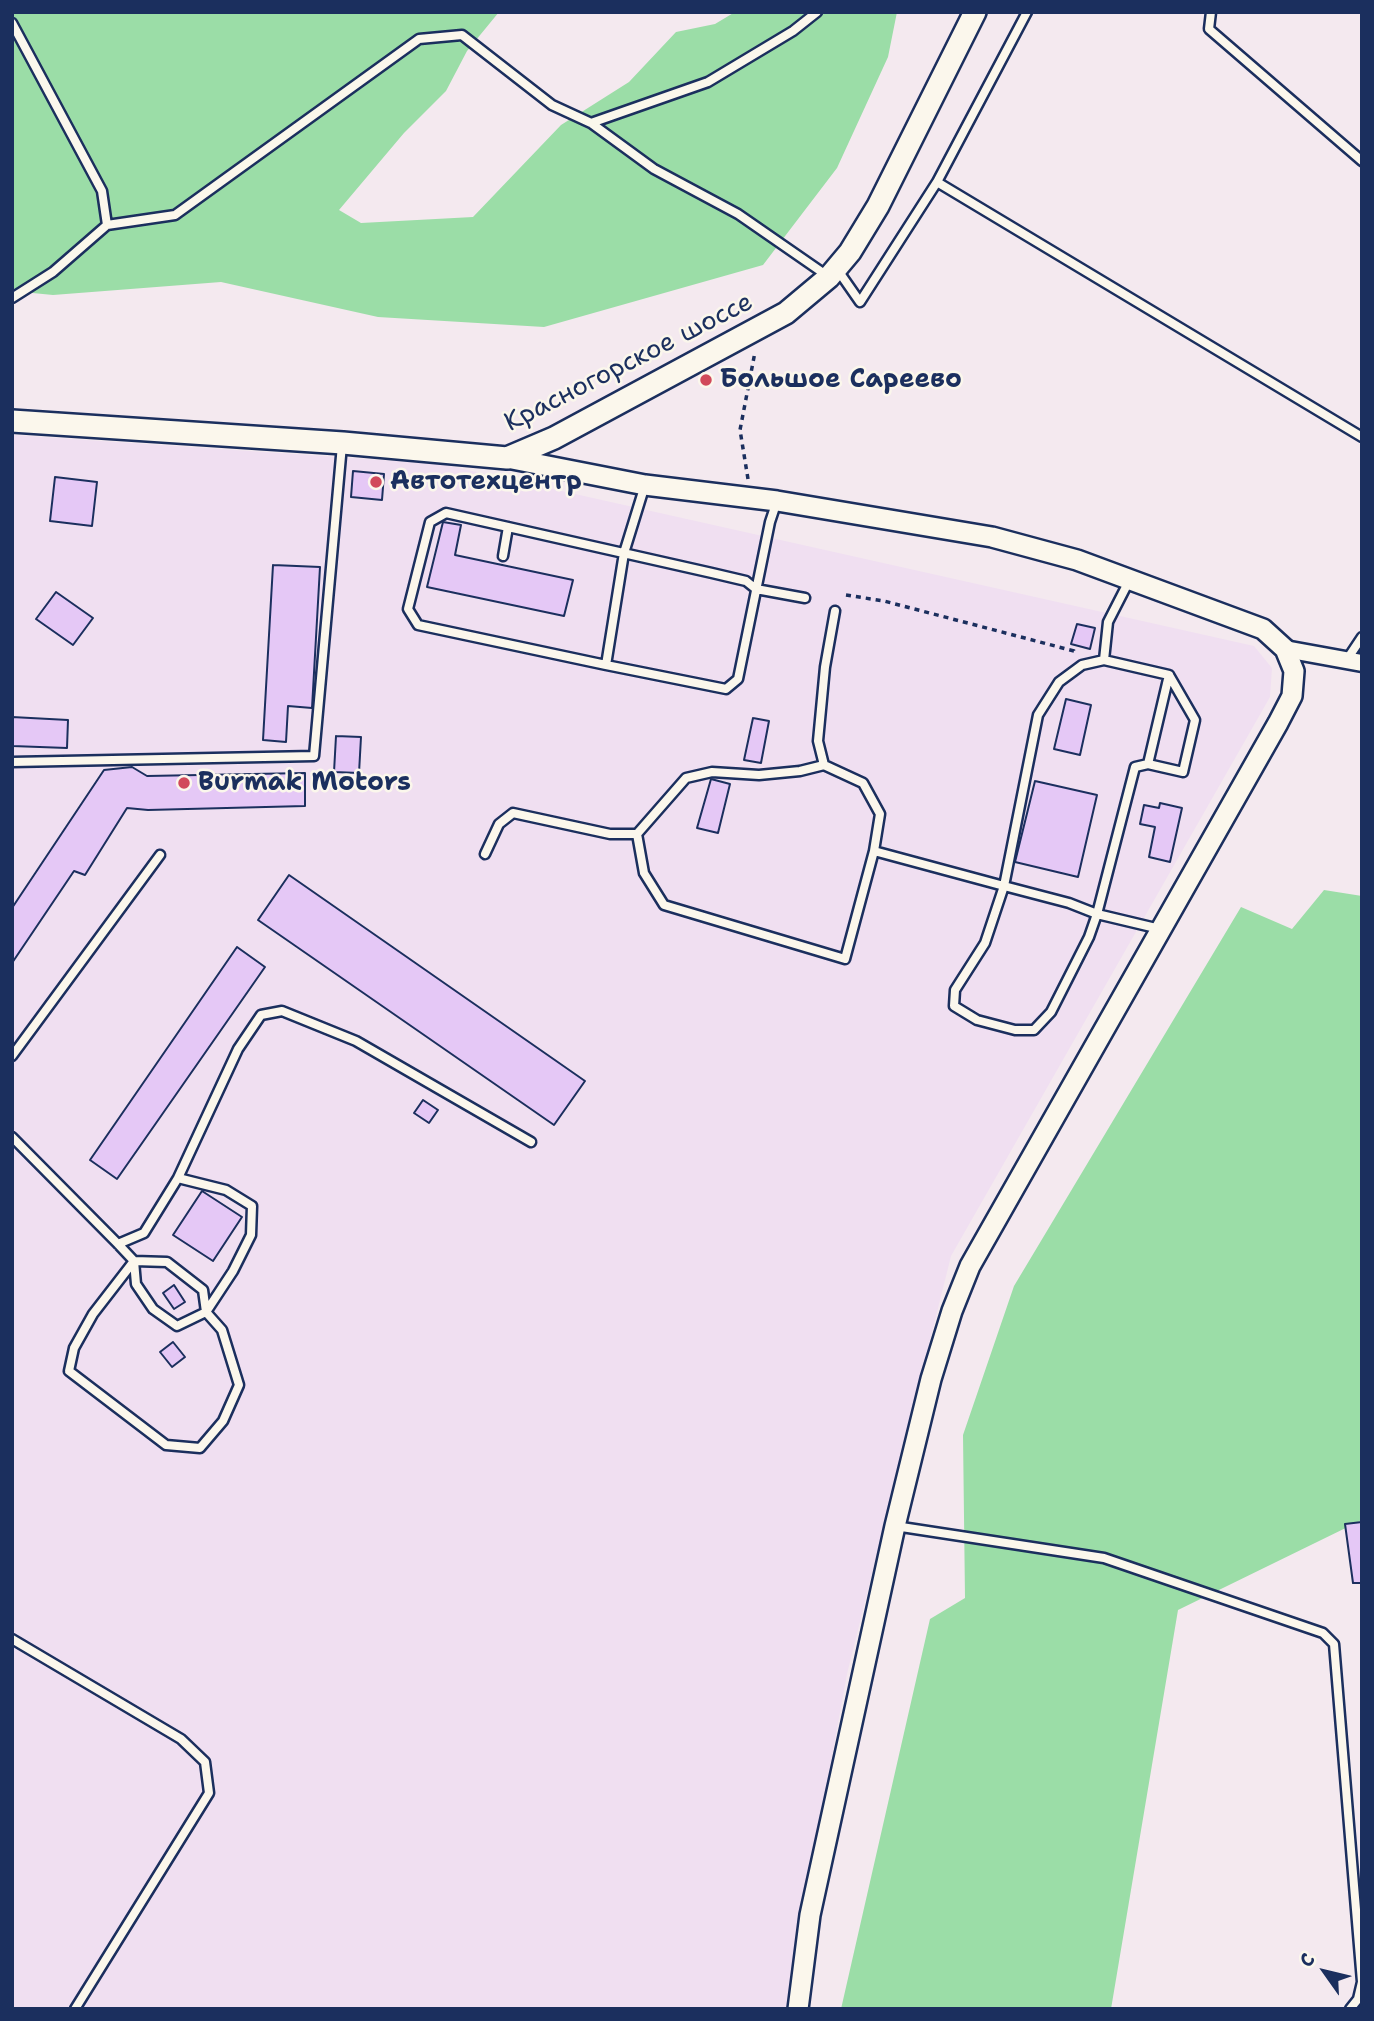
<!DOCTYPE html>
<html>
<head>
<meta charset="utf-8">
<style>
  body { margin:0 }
  #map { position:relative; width:1374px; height:2021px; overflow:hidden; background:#f4e9ef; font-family:"Shantell Sans",sans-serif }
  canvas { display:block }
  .frame { position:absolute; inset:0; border:14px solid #1b2f5e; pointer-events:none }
  .north { position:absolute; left:1290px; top:1937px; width:70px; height:70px; -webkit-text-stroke:5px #fbf7ec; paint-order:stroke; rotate:304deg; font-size:19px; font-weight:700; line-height:28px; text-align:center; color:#1b2f5e }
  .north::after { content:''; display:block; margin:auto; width:24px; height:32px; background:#1b2f5e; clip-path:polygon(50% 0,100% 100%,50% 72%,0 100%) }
</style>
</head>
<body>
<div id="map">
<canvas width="1374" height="2021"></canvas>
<div class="frame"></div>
<div class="north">С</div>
</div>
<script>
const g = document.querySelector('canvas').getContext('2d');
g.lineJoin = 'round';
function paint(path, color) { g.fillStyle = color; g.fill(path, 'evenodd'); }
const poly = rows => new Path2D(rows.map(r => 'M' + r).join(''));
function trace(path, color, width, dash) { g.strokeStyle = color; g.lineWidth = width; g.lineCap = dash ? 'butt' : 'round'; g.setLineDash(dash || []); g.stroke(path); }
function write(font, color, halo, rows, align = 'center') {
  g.font = font + ' "Shantell Sans",sans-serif'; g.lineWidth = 5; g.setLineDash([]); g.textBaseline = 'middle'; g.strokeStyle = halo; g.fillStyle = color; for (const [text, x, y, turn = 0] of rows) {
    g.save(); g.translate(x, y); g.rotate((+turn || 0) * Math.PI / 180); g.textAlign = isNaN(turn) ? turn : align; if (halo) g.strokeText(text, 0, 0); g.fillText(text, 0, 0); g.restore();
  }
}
paint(poly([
  [12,435,441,464,1254,646,1272,668,1270,697,951,1256,847,1674,786,2009,12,2009]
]), '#f0dff1');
paint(poly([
  [12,12,499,12,467,51,446,91,404,133,339,210,361,223,473,217,561,125,629,82,676,32,715,24,735,12,897,12,888,57,837,168,763,265,544,327,378,317,221,282,53,295,12,291],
  [1324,890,1362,896,1362,1520,1178,1610,1111,2009,841,2009,930,1619,965,1598,963,1435,1014,1286,1241,907,1292,929]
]), '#9bdda7');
const building = poly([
  [353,471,384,474,382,500,351,497,353,471],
  [55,477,97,482,92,526,50,521,55,477],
  [443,522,461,525,455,555,573,580,564,616,427,587,443,522],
  [273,565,320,567,312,708,288,706,286,742,263,740,273,565],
  [56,592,93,618,73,645,36,619,56,592],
  [1077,624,1095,628,1090,649,1071,644,1077,624],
  [1066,699,1091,705,1080,755,1054,749,1066,699],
  [12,717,68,720,67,748,12,746,12,717],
  [753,718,769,721,761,763,744,760,753,718],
  [336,736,361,737,359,773,334,772,336,736],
  [132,767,147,776,305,773,305,806,148,810,127,808,85,875,74,871,12,963,12,908,104,770,132,767],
  [711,779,730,784,718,833,697,828,711,779],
  [1035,781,1097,795,1078,877,1015,862,1035,781],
  [1160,803,1182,808,1170,862,1149,857,1155,827,1140,824,1144,805,1159,808,1160,803],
  [289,875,585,1081,554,1125,258,920,289,875],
  [237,947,265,967,117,1179,90,1160,237,947],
  [423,1100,438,1110,429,1123,414,1113,423,1100],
  [202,1191,242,1217,213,1261,173,1235,202,1191],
  [174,1285,185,1302,174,1309,163,1293,174,1285],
  [173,1342,185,1357,172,1367,160,1352,173,1342],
  [1362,1522,1362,1583,1353,1583,1345,1524,1362,1522]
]);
paint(building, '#e5c8f6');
trace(building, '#1b2f5e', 2);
const service = poly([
  [1211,12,1209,29,1362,161],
  [12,23,102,191,107,225,53,272,12,298],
  [591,123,654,169,738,214,829,277],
  [937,182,1027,12],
  [107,225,175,215,419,39,462,35,552,105,591,123,708,82,793,31,817,12],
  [837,269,860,302,937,182,1362,437],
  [645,485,624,553,606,665,726,689,738,679,770,522,777,501],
  [503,556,508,527],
  [1130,579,1108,622,1104,660,1169,675,1195,720,1183,772,1148,764,1135,767,1097,914,1160,929],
  [1348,658,1362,637],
  [606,665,418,625,408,609,430,522,446,513,712,573,746,581,756,589,805,598],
  [12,762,314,756,342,445],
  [1148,764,1169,675],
  [824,765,818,741,825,667,835,611],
  [637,834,686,778,712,772,759,775,800,771,824,765,863,783,880,814,874,851],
  [485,854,499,824,513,813,610,834,637,834,644,873,664,905,845,959,874,851,1004,886,1069,903,1097,914,1089,937,1051,1012,1034,1030,1015,1030,977,1020,954,1006,955,990,985,943,1004,886,1038,715,1059,682,1082,665,1104,660],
  [12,1056,160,855],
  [12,1137,118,1244,134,1261,136,1284,153,1309,177,1326,206,1312,233,1271,251,1235,252,1206,226,1190,178,1178,144,1233,118,1244],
  [178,1178,238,1049,261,1015,282,1011,356,1041,531,1142],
  [134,1261,167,1262,203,1290,206,1312,222,1330,239,1385,223,1421,200,1448,166,1445,69,1371,74,1348,93,1314,134,1261],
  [895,1526,1104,1558,1323,1633,1334,1644,1362,1982,1358,1999,1350,2009],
  [12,1639,181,1739,205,1762,209,1793,75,2009]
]);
const minor = poly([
  [1285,649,1362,663]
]);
const tertiary = poly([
  [507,458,645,485,777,501,992,537,1077,560,1263,629,1285,649,1294,671,1292,696,1278,723,970,1266,952,1311,931,1379,895,1526,810,1915,798,2009]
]);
const secondary = poly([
  [12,421,343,443,507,458,554,438,786,313,829,277,850,252,878,206,975,12]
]);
trace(service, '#1b2f5e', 13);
trace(minor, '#1b2f5e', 21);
trace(tertiary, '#1b2f5e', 24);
trace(secondary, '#1b2f5e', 26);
trace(poly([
  [748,479,740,430,755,352],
  [846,595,884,601,1074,651,1076,655]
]), '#1b2f5e', 3.5, [5, 5]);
trace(service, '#fbf7ec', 8);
trace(minor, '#fbf7ec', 16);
trace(tertiary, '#fbf7ec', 19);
trace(secondary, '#fbf7ec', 21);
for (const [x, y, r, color] of [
  [706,380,7,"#d1495b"],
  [376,482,7,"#d1495b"],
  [184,783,7,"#d1495b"]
]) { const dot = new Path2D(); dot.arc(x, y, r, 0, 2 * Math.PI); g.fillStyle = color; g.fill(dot); trace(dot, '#fbf7ec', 2.5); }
write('26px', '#1b2f5e', '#fbf7ec', [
  ["Красногорское шоссе",629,363,-27]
]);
write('bold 26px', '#1b2f5e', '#fbf7ec', [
  ["Большое Сареево",720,380],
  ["Автотехцентр",390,482],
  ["Burmak Motors",198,783]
], 'left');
</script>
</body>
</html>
